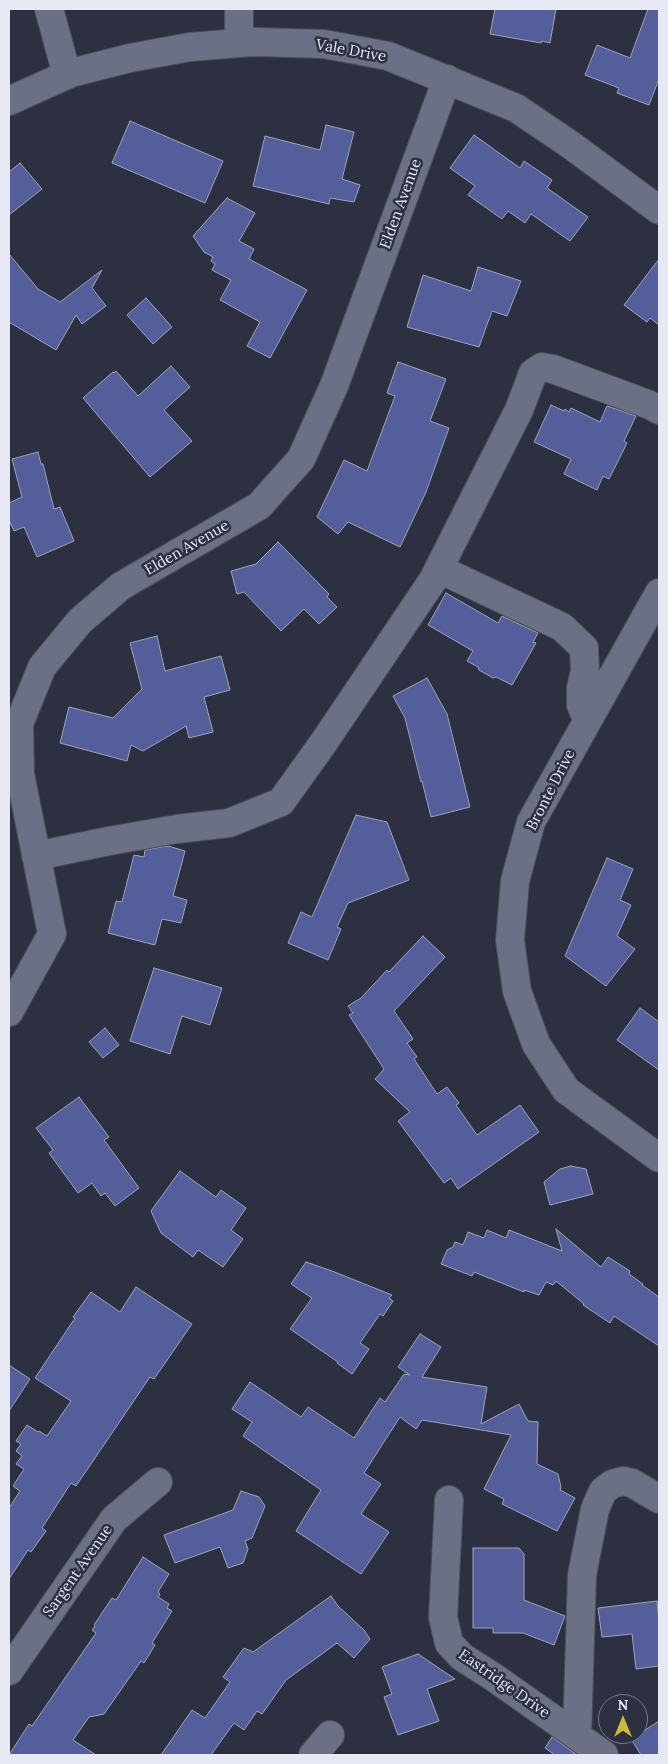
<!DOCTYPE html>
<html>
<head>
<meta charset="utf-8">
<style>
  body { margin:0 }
  #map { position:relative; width:668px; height:1764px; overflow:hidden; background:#2c3041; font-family:Lora,serif }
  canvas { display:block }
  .frame { position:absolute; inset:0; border:10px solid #e6e9f4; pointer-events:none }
  .north { position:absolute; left:598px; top:1694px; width:50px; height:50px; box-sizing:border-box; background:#2c3041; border:1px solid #767a89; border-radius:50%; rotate:0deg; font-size:14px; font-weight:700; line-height:20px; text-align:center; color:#e6e9f4 }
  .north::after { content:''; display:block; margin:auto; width:18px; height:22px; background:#ceb837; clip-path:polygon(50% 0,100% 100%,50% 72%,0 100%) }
</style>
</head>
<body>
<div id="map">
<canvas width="668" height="1764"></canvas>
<div class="frame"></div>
<div class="north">N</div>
</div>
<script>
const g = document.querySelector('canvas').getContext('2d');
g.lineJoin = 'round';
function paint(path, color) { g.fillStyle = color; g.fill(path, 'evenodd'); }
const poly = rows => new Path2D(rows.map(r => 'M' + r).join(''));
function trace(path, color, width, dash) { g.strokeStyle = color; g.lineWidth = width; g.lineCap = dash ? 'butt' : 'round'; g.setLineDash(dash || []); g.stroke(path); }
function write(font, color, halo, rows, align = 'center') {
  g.font = font + ' Lora,serif'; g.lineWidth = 5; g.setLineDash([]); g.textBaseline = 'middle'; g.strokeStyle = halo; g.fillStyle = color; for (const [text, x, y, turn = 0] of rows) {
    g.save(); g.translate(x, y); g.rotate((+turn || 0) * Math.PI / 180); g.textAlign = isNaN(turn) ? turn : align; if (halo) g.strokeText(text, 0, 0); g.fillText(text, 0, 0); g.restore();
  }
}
const building = poly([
  [495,9,556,9,550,43,542,41,541,43,490,34,495,9],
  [648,9,659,9,659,79,649,105,617,93,619,88,585,75,597,45,630,58,648,9],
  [130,121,223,161,205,203,112,163,130,121],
  [326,125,354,132,342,179,360,185,354,202,330,198,329,204,253,186,265,136,320,150,326,125],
  [474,135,520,168,524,161,552,180,547,188,588,217,570,241,531,214,525,223,508,211,502,219,468,195,475,186,450,168,474,135],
  [20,163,42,189,9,215,9,172,20,163],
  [227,198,255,213,239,241,254,249,249,259,307,290,270,358,247,346,260,322,220,300,231,280,212,270,215,264,211,261,213,257,204,252,193,236,227,198],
  [9,254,38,289,60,302,102,270,92,288,106,306,82,324,76,315,56,350,9,322,9,254],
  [659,259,659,325,650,318,647,322,624,305,659,259],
  [478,267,521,281,507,316,492,311,479,347,407,327,423,275,471,291,478,267],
  [146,298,172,327,153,344,127,315,146,298],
  [398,362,446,379,430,421,449,428,426,492,400,547,348,522,338,534,317,517,344,460,367,471,395,396,387,393,398,362],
  [171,366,190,387,164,410,192,441,150,477,83,398,113,372,114,373,116,371,138,396,171,366],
  [551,405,564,411,565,409,569,412,571,408,600,422,607,406,636,416,624,441,627,443,609,479,603,476,597,490,564,474,571,459,534,442,551,405],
  [38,452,41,464,43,464,54,509,60,507,74,541,37,557,24,527,14,531,9,520,9,503,22,497,12,459,38,452],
  [278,542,329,594,327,597,337,607,319,624,304,609,281,631,244,592,237,594,231,571,256,564,278,542],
  [446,593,498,623,502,616,538,633,533,642,536,643,512,685,496,677,493,678,479,670,478,667,467,661,473,651,428,625,446,593],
  [157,636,165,671,221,656,230,690,204,697,213,732,189,738,186,726,143,751,131,745,127,761,60,743,69,707,113,718,142,689,130,643,157,636],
  [427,678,447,714,470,807,431,817,422,781,421,782,405,718,393,696,427,678],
  [356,815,387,822,409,880,348,903,337,927,341,929,328,960,288,943,301,912,312,917,356,815],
  [168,846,185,851,173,896,187,900,181,923,162,919,155,945,108,933,116,901,122,902,134,855,144,857,145,850,168,846],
  [607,858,633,869,620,900,631,905,617,936,635,949,606,986,565,956,607,858],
  [423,936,445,957,394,1011,413,1039,407,1043,417,1057,414,1059,437,1094,447,1087,459,1103,456,1105,477,1135,520,1105,539,1132,458,1189,451,1178,444,1183,398,1121,410,1112,375,1079,384,1069,349,1015,353,1013,348,1006,361,998,387,970,389,972,423,936],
  [154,968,222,988,210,1025,182,1016,170,1054,130,1041,154,968],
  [640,1008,659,1022,659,1070,617,1040,640,1008],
  [105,1028,119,1045,103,1058,89,1042,105,1028],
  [79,1097,109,1137,104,1140,139,1188,115,1206,105,1193,101,1196,92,1183,78,1193,49,1153,53,1150,36,1128,79,1097],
  [571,1166,586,1169,593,1194,550,1205,544,1182,560,1169,571,1166],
  [180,1171,216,1197,221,1190,246,1208,231,1230,243,1239,223,1267,198,1250,193,1257,161,1233,151,1211,180,1171],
  [556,1229,601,1267,608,1257,630,1271,629,1274,643,1284,642,1285,659,1297,659,1346,614,1316,610,1323,583,1305,584,1304,556,1281,553,1285,546,1282,539,1295,524,1290,524,1292,474,1272,472,1276,441,1264,447,1250,453,1247,455,1242,463,1245,468,1232,484,1238,487,1230,506,1238,509,1230,562,1251,556,1229],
  [306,1262,332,1271,392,1295,389,1298,393,1301,383,1316,380,1314,360,1343,369,1349,352,1374,337,1363,338,1362,290,1329,312,1298,291,1284,306,1262],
  [136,1287,192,1324,154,1379,150,1377,76,1486,71,1483,42,1528,46,1531,31,1552,28,1550,9,1579,9,1508,20,1491,13,1486,24,1469,16,1464,22,1456,16,1451,21,1444,16,1441,27,1425,38,1432,39,1431,47,1436,71,1401,35,1378,75,1318,73,1317,91,1292,120,1312,136,1287],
  [420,1334,441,1347,422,1377,487,1387,481,1424,519,1404,528,1421,538,1422,537,1464,558,1474,561,1487,560,1490,575,1498,557,1531,502,1504,504,1499,484,1489,511,1435,422,1420,416,1429,400,1417,364,1473,381,1484,361,1514,389,1532,361,1574,296,1531,321,1490,243,1436,252,1422,232,1409,250,1382,301,1417,308,1407,354,1438,380,1398,385,1402,404,1374,410,1375,398,1367,420,1334],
  [9,1365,30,1379,9,1411,9,1365],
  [241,1491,259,1497,265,1506,252,1538,245,1541,248,1549,243,1563,228,1568,220,1547,175,1563,164,1535,233,1510,241,1491],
  [473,1548,519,1548,524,1554,524,1600,565,1616,554,1645,523,1633,493,1633,493,1628,473,1628,473,1548],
  [143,1557,169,1574,158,1592,160,1594,158,1597,169,1604,167,1608,172,1611,152,1643,155,1645,144,1663,141,1661,104,1714,89,1717,73,1740,96,1755,9,1755,29,1724,32,1726,96,1633,92,1630,95,1626,94,1625,112,1598,116,1600,143,1557],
  [331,1596,338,1606,364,1630,370,1639,354,1658,337,1643,286,1680,262,1714,257,1711,244,1730,234,1723,211,1755,161,1755,192,1710,205,1718,230,1682,223,1677,244,1648,253,1652,331,1596],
  [657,1601,659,1623,659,1666,636,1669,632,1634,602,1637,598,1608,657,1601],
  [418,1654,455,1679,427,1689,439,1721,398,1735,384,1697,392,1694,382,1667,418,1654],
  [659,1721,659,1755,641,1755,631,1739,659,1721],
  [552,1737,569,1749,577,1755,555,1755,545,1748,552,1737]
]);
paint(building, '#535e9b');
trace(building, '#9fa4b9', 1);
const minor = poly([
  [49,9,67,75],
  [239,9,239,43],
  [9,101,71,73,130,58,190,47,239,43,257,42,324,44,388,56,516,108,568,143,659,210],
  [439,569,562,627,584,648,585,671,581,688,581,705,584,712,591,715],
  [659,593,531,822,515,881,510,940,517,991,536,1044,566,1090,659,1158],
  [36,856,109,841,177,829,229,823,281,802,324,742,433,580,519,410,533,373,542,367,553,369,650,405,659,410],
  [9,1012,52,934,20,774,19,724,42,667,80,621,121,586,259,506,301,459,334,386,447,79],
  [449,1500,443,1617,449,1643,462,1657,492,1676,604,1755],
  [9,1671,114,1519,158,1482],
  [577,1736,582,1575,595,1509,603,1491,612,1484,623,1481,632,1483,659,1499],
  [313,1755,330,1735]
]);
trace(minor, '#4b4e5c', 30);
trace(minor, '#6c7084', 28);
write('15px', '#e6e9f4', '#2c3041', [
  ["Vale Drive",351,51,10],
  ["Elden Avenue",401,204,-70],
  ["Elden Avenue",187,548,-30],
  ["Bronte Drive",551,790,-63],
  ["Sargent Avenue",78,1571,-55],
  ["Eastridge Drive",504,1684,35]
]);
</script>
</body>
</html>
